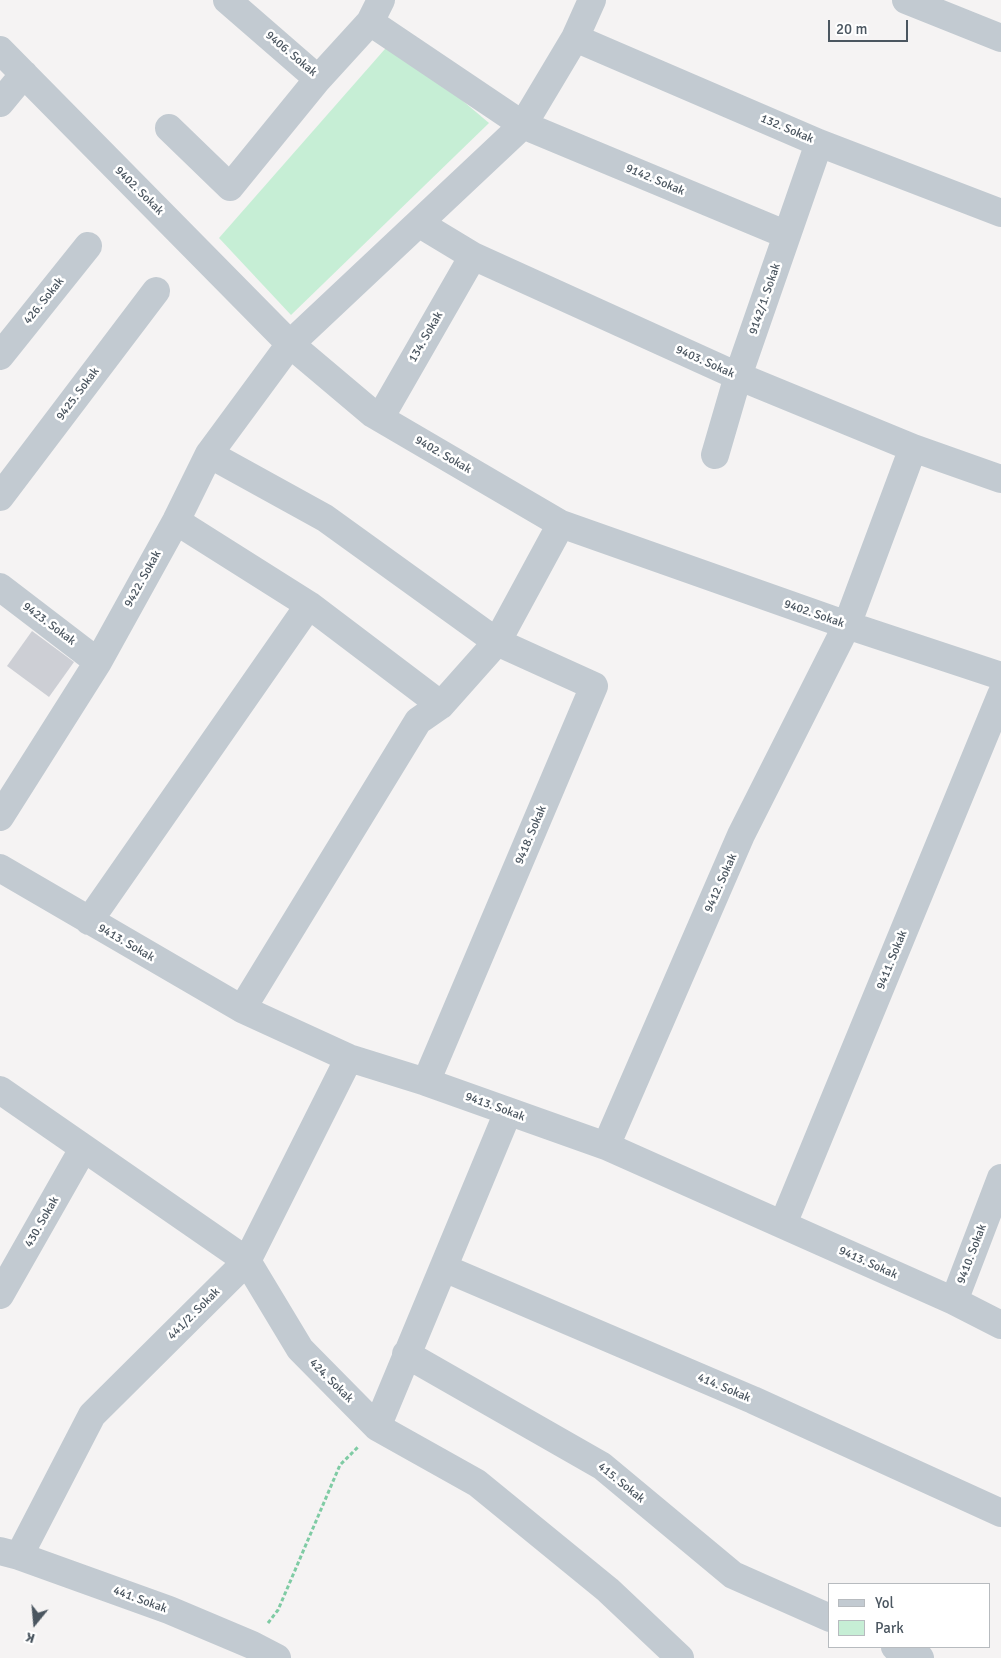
<!DOCTYPE html>
<html>
<head>
<meta charset="utf-8">
<style>
  body { margin:0 }
  #map { position:relative; width:1001px; height:1658px; overflow:hidden; background:#f5f3f3; font-family:Signika,sans-serif }
  canvas { display:block }
  .legend { position:absolute; left:828px; top:1583px; width:162px; height:65px; box-sizing:border-box; background:#fff; border:1px solid #b7bbbf; margin:0; padding:6px 9px; list-style:none; font-size:15px; color:#4b5660 }
  .legend li { display:flex; align-items:center; gap:10px; height:25px }
  .legend b { width:25px; border:1px solid #b7bbbf }
  .north { position:absolute; left:10px; top:1598px; width:50px; height:50px; -webkit-text-stroke:4px #fff; paint-order:stroke; rotate:197deg; font-size:14px; font-weight:700; line-height:20px; text-align:center; color:#4b5660 }
  .north::after { content:''; display:block; margin:auto; width:18px; height:22px; background:#4b5660; clip-path:polygon(50% 0,100% 100%,50% 72%,0 100%) }
  .scale { position:absolute; left:828px; top:20px; width:80px; height:22px; box-sizing:border-box; border:2px solid #4b5660; border-top:0; padding-left:6px; font-size:15px; line-height:18px; white-space:nowrap; color:#4b5660; -webkit-text-stroke:4px #fff; paint-order:stroke }
</style>
</head>
<body>
<div id="map">
<canvas width="1001" height="1658"></canvas>
<ul class="legend">
<li><b style="height:6px;background:#c2cad1"></b>Yol</li>
<li><b style="height:14px;background:#c6eed5"></b>Park</li>
</ul>
<div class="north">K</div>
<div class="scale">20 m</div>
</div>
<script>
const g = document.querySelector('canvas').getContext('2d');
g.lineJoin = 'round';
function paint(path, color) { g.fillStyle = color; g.fill(path, 'evenodd'); }
const poly = rows => new Path2D(rows.map(r => 'M' + r).join(''));
function trace(path, color, width, dash) { g.strokeStyle = color; g.lineWidth = width; g.lineCap = dash ? 'butt' : 'round'; g.setLineDash(dash || []); g.stroke(path); }
function write(font, color, halo, rows, align = 'center') {
  g.font = font + ' Signika,sans-serif'; g.lineWidth = 5; g.setLineDash([]); g.textBaseline = 'middle'; g.strokeStyle = halo; g.fillStyle = color; for (const [text, x, y, turn = 0] of rows) {
    g.save(); g.translate(x, y); g.rotate((+turn || 0) * Math.PI / 180); g.textAlign = isNaN(turn) ? turn : align; if (halo) g.strokeText(text, 0, 0); g.fillText(text, 0, 0); g.restore();
  }
}
paint(poly([
  [392,41,489,123,291,315,219,238]
]), '#c6eed5');
paint(poly([
  [32,631,74,662,49,697,7,666]
]), '#cdcfd5');
trace(poly([
  [268,1623,278,1610,340,1465,359,1446]
]), '#7fcba4', 3, [4, 2.5]);
trace(poly([
  [227,0,318,79,370,22,381,0],
  [906,0,1001,38],
  [370,22,523,125,787,235],
  [575,38,819,143,1001,213],
  [0,50,290,344,373,414,561,524,847,625,1001,676],
  [0,103,24,74],
  [169,128,230,187,318,79],
  [420,224,473,256,733,374,913,448,1001,479],
  [0,356,88,246],
  [380,418,473,256],
  [209,454,325,518,497,642,594,686,426,1082],
  [715,455,738,376,819,143],
  [0,497,156,291],
  [176,521,309,605,441,705],
  [0,587,98,662],
  [0,817,98,662,176,521,209,454,290,344,523,125,575,38,592,0],
  [0,868,242,1009,349,1058,426,1082,606,1146,954,1301,1001,1325],
  [89,921,309,605],
  [242,1009,418,721,441,705,497,642,561,524],
  [0,1090,247,1261,300,1349,377,1427,477,1483,608,1590,680,1658],
  [606,1146,741,835,847,625,913,448],
  [783,1224,1001,695],
  [444,1268,753,1400,1001,1513],
  [0,1295,83,1149],
  [954,1301,1001,1178],
  [406,1354,602,1466,733,1575,830,1618],
  [377,1427,508,1112],
  [0,1551,19,1556,169,1610,252,1645,277,1658],
  [19,1556,92,1415,247,1261,349,1058],
  [895,1647,920,1658]
]), '#c2cad1', 28);
write('12px', '#4b5660', '#fff', [
  ["9406. Sokak",291,54,40],
  ["132. Sokak",787,129,23],
  ["9142. Sokak",655,180,23],
  ["9402. Sokak",139,191,45],
  ["9142/1. Sokak",765,299,-71],
  ["426. Sokak",44,301,-51],
  ["134. Sokak",426,337,-60],
  ["9403. Sokak",705,362,24],
  ["9425. Sokak",78,394,-53],
  ["9402. Sokak",443,455,30],
  ["9422. Sokak",143,579,-61],
  ["9402. Sokak",814,614,19],
  ["9423. Sokak",49,624,37],
  ["9418. Sokak",531,835,-67],
  ["9412. Sokak",721,883,-66],
  ["9413. Sokak",126,943,30],
  ["9411. Sokak",892,960,-68],
  ["9413. Sokak",495,1107,20],
  ["430. Sokak",42,1222,-60],
  ["9410. Sokak",972,1254,-69],
  ["9413. Sokak",868,1263,24],
  ["441/2. Sokak",194,1314,-45],
  ["424. Sokak",331,1381,45],
  ["414. Sokak",724,1388,23],
  ["415. Sokak",621,1483,39],
  ["441. Sokak",140,1600,20]
]);
</script>
</body>
</html>
